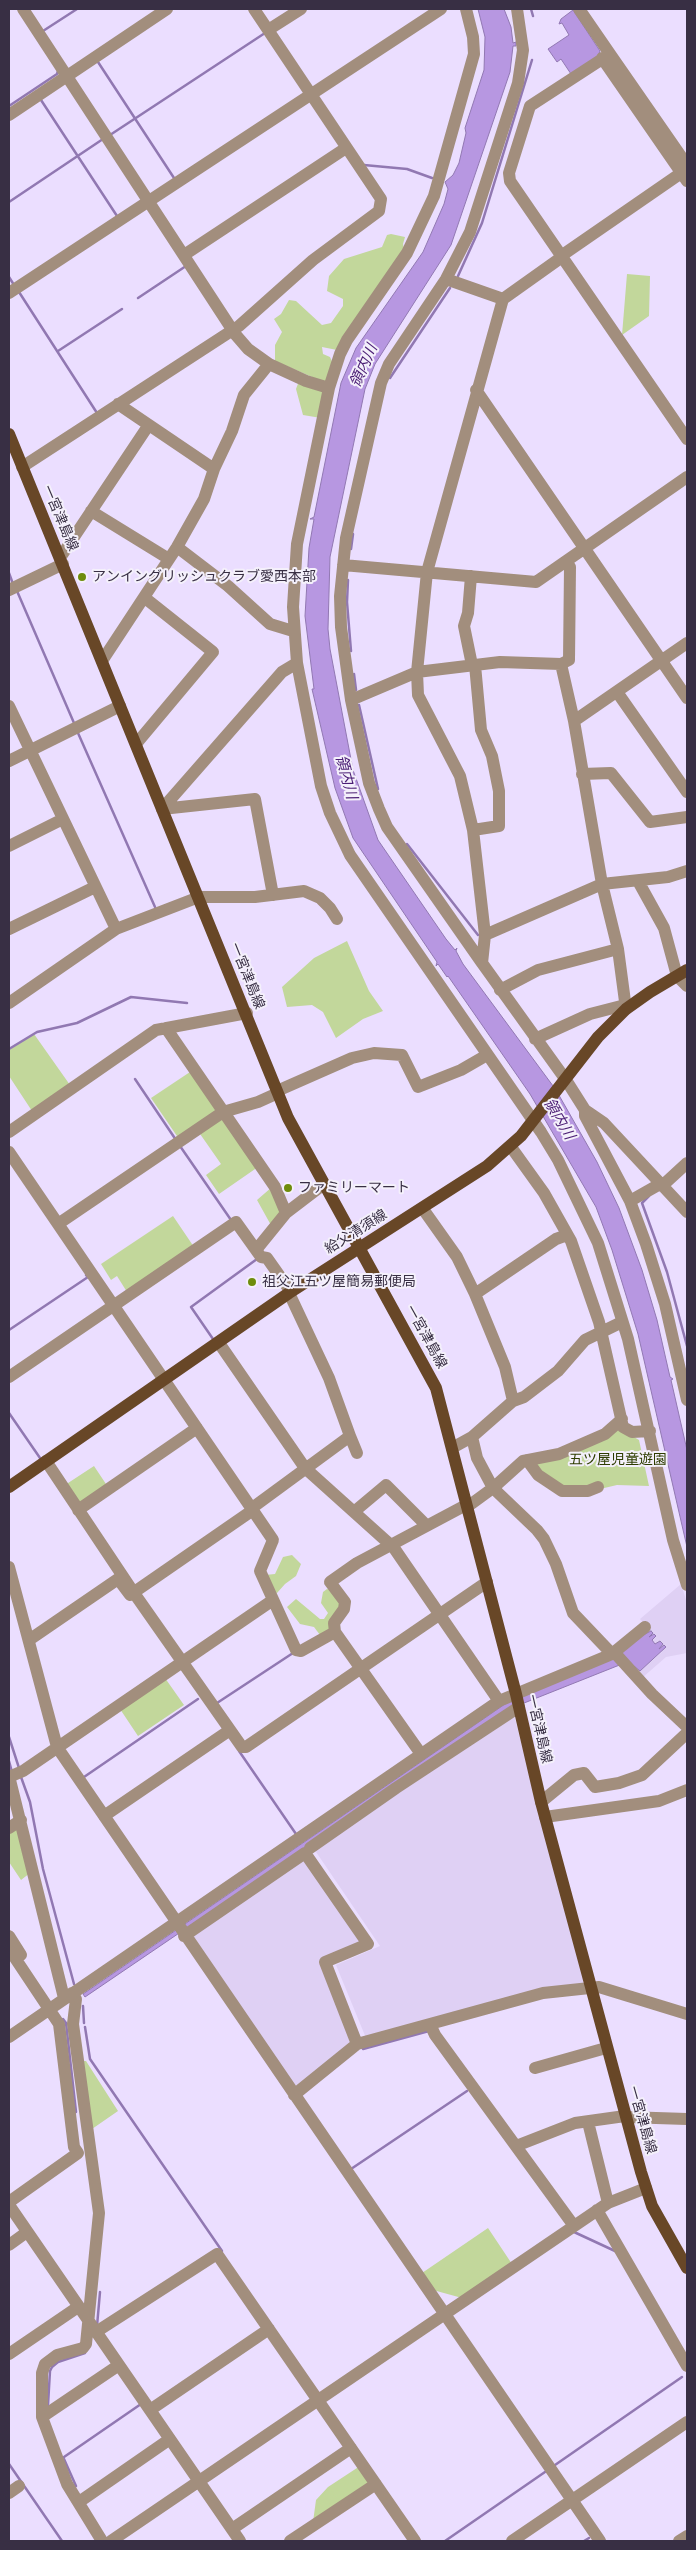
<!DOCTYPE html>
<html>
<head>
<meta charset="utf-8">
<style>
  body { margin:0 }
  #map { position:relative; width:696px; height:2550px; overflow:hidden; background:#ebdeff; font-family:"Work Sans",sans-serif }
  canvas { display:block }
  .frame { position:absolute; inset:0; border:10px solid #382f44; pointer-events:none }
</style>
</head>
<body>
<div id="map">
<canvas width="696" height="2550"></canvas>
<div class="frame"></div>
</div>
<script>
const g = document.querySelector('canvas').getContext('2d');
g.lineJoin = 'round';
function paint(path, color) { g.fillStyle = color; g.fill(path, 'evenodd'); }
const poly = rows => new Path2D(rows.map(r => 'M' + r).join(''));
function trace(path, color, width, dash) { g.strokeStyle = color; g.lineWidth = width; g.lineCap = dash ? 'butt' : 'round'; g.setLineDash(dash || []); g.stroke(path); }
function write(font, color, halo, rows, align = 'center') {
  g.font = font + ' "Work Sans","Noto Sans JP",sans-serif'; g.lineWidth = 4; g.setLineDash([]); g.textBaseline = 'middle'; g.strokeStyle = halo; g.fillStyle = color; for (const [text, x, y, turn = 0] of rows) {
    g.save(); g.translate(x, y); g.rotate((+turn || 0) * Math.PI / 180); g.textAlign = isNaN(turn) ? turn : align; if (halo) g.strokeText(text, 0, 0); g.fillText(text, 0, 0); g.restore();
  }
}
paint(poly([
  [681,1584,687,1603,687,1653,666,1657,642,1678,640,1671,662,1652,663,1645,659,1649,663,1644,660,1641,655,1644,652,1640,656,1637,654,1634,650,1638,653,1633,647,1635,644,1631,648,1628,640,1619],
  [513,1711,584,1981,582,1984,366,2038,336,1965,380,1946,314,1849],
  [306,1857,365,1943,323,1960,356,2044,298,2088,294,2086,193,1935]
]), '#dfd0f4');
paint(poly([
  [391,234,405,237,403,244,404,249,337,350,322,347,323,354,330,357,334,366,326,383,275,361,275,345,282,332,274,319,281,314,289,300,296,301,322,325,331,323,343,306,343,299,327,291,329,276,344,259,382,247,387,235],
  [627,274,650,276,649,316,622,335],
  [299,381,326,389,321,418,303,415,296,389],
  [347,941,369,991,383,1011,363,1019,336,1038,323,1012,312,1005,287,1007,282,987,314,958],
  [34,1034,70,1085,32,1111,9,1076,9,1050],
  [193,1070,220,1110,179,1139,151,1098],
  [220,1116,258,1167,219,1194,206,1175,221,1164,198,1131],
  [272,1187,283,1213,272,1227,257,1200],
  [173,1216,194,1247,127,1292,117,1276,111,1280,101,1264],
  [619,1428,639,1440,649,1486,617,1485,600,1489,566,1489,536,1467,539,1461],
  [94,1466,108,1487,81,1505,65,1485],
  [292,1555,301,1564,296,1576,285,1584,277,1593,274,1592,265,1575,275,1574,283,1557],
  [327,1589,332,1590,342,1601,331,1629,320,1635,314,1627,300,1624,287,1607,296,1599,320,1619,324,1619,328,1613,321,1603,323,1592],
  [165,1678,184,1705,138,1736,120,1709],
  [18,1824,30,1873,21,1880,9,1862,9,1830],
  [82,2061,86,2061,118,2111,92,2129],
  [488,2228,512,2264,462,2298,433,2290,422,2273],
  [360,2466,371,2481,313,2522,316,2500,328,2487]
]), '#c2d79b');
const water = poly([
  [478,9,504,9,511,27,513,43,516,42,516,46,513,46,510,72,451,245,375,364,365,389,330,557,328,629,330,649,353,770,378,840,446,939,455,950,457,948,456,951,463,964,556,1090,597,1162,619,1208,642,1270,657,1320,670,1377,673,1379,671,1380,687,1450,687,1547,638,1334,612,1250,596,1207,530,1094,448,976,447,977,438,964,436,966,437,962,353,838,335,788,312,689,314,689,305,616,309,548,314,519,310,519,314,517,341,383,356,348,423,252,444,204,448,189,445,182,453,175,459,163,466,133,465,128,484,70,485,37,478,9],
  [573,10,600,51,598,56,571,74,561,59,557,62,548,49,569,35,562,23,559,24,561,19,573,10],
  [651,1631,653,1633,649,1637,654,1634,656,1636,652,1640,655,1644,660,1641,663,1644,659,1649,664,1645,666,1647,640,1671,629,1662,617,1666,509,1709,85,1997,83,1994,505,1704,651,1631]
]);
paint(water, '#b797e1');
trace(water, '#9178b2', 1);
trace(poly([
  [531,9,533,16],
  [43,31,77,9],
  [98,62,174,178],
  [41,100,117,216],
  [9,106,57,74,58,71],
  [110,135,265,33],
  [364,165,407,169,432,178],
  [9,202,103,139],
  [458,276,482,223,532,60],
  [9,277,14,285],
  [19,292,97,413],
  [138,298,186,266],
  [58,351,122,309],
  [390,378,450,288],
  [351,549,353,534],
  [9,573,13,584],
  [348,580,347,602,351,651],
  [17,591,74,723],
  [354,674,356,690],
  [359,705,378,789],
  [78,733,155,907],
  [407,844,478,935],
  [9,1049,37,1032,77,1023,131,997,187,1003],
  [135,1079,176,1140],
  [180,1146,231,1220],
  [649,1196,642,1203,667,1272,687,1346],
  [9,1330,88,1277,86,1275],
  [213,1339,191,1307,257,1259],
  [9,1413,40,1458],
  [217,1703,293,1653],
  [9,1737,19,1768],
  [239,1751,296,1834],
  [9,1761,12,1772],
  [21,1777,30,1802,43,1869,74,1984],
  [84,1777,198,1699],
  [83,2006,84,2023],
  [63,2019,66,2023,76,2112],
  [85,2027,90,2059,222,2251],
  [362,2047,363,2049,429,2031],
  [351,2169,467,2091],
  [574,2232,615,2251],
  [97,2326,100,2292],
  [48,2405,50,2371,52,2367,58,2362,85,2353],
  [64,2457,141,2404],
  [64,2459,76,2486],
  [9,2464,62,2541],
  [555,2465,682,2377],
  [445,2541,545,2472],
  [584,2541,589,2538]
]), '#9178b2', 2.5);
trace(poly([
  [23,9,235,334,248,349,269,364,244,395,232,431,214,469,204,499,177,547,102,661],
  [466,9,473,37,474,54,434,196,407,253,347,340,340,354,329,388,297,544,293,607,297,663,321,786,330,813,350,855,541,1132,558,1160,598,1243,628,1339,673,1540,687,1585],
  [579,9,610,54,530,106,509,173,510,181,687,439],
  [268,30,301,9],
  [610,54,687,165],
  [602,58,687,181],
  [9,115,167,9],
  [184,255,346,148],
  [561,256,687,169],
  [562,257,503,299,427,572,417,672,418,695,460,776,473,830,485,935,482,963,566,1080,585,1110,585,1116,630,1201,646,1244,665,1304,687,1400],
  [446,279,503,299],
  [9,293,441,9],
  [269,364,306,381,329,388],
  [476,390,687,698],
  [118,404,214,469],
  [22,467,239,326,313,260,379,211,381,199,254,9],
  [91,511,169,559],
  [177,547,228,586,270,624,293,631],
  [60,558,148,426],
  [566,561,570,567,569,660,561,664,574,721,602,884,618,949,626,1009],
  [343,565,536,582,687,477],
  [471,576,468,613,464,626,472,665],
  [9,590,63,564],
  [617,692,687,792],
  [351,700,417,672,500,662,561,664],
  [9,706,116,929],
  [574,721,687,643],
  [136,744,213,652,145,598],
  [9,761,120,706],
  [582,774,611,773,650,822,687,817],
  [162,809,282,672,297,663],
  [162,809,255,799,273,895],
  [473,830,499,826,499,791,492,756,481,730,475,665],
  [9,846,63,819],
  [638,881,664,928,677,976,687,986],
  [9,929,95,887],
  [485,935,602,884,668,877,687,871],
  [482,963,387,827,379,809,369,783,351,700,341,627,340,596,346,538,381,383,389,364,446,279,470,232,518,83,523,50,517,9],
  [500,990,538,970,618,949],
  [9,1003,116,929,199,897,255,897,304,891,320,898,330,908,337,919],
  [166,1028,275,1187,286,1213],
  [535,1039,590,1014,625,1005],
  [277,1091,352,1058,374,1053,402,1055,418,1087,461,1070,487,1055],
  [585,1110,604,1123,687,1212],
  [9,1132,156,1030,247,1013],
  [511,1147,544,1193,571,1241,599,1322,623,1427,632,1432,650,1431],
  [9,1152,273,1540,260,1571,296,1650,301,1651,335,1632,421,1754],
  [662,1186,687,1163],
  [630,1201,660,1184],
  [423,1209,457,1257,475,1294,505,1367,513,1401,472,1437,452,1448],
  [58,1224,223,1112,258,1102,278,1093],
  [256,1250,286,1213,324,1184],
  [475,1294,556,1239,567,1235],
  [219,1343,305,1468,394,1548,499,1701],
  [9,1377,236,1222,261,1257,267,1258,291,1292],
  [513,1401,524,1397,558,1371,585,1340,622,1322],
  [350,1436,357,1453],
  [472,1437,477,1458,493,1488,523,1461,559,1454,605,1434,622,1419],
  [527,1460,538,1475,562,1491,588,1491,598,1487],
  [46,1461,134,1593,242,1747,246,1747,487,1582],
  [467,1507,493,1488,537,1530,544,1539,556,1564,573,1613,612,1654],
  [252,1508,350,1436,329,1378,289,1293],
  [78,1510,197,1428],
  [355,1511,386,1485,426,1525],
  [9,1567,57,1747,600,2541],
  [335,1632,334,1623,344,1609,345,1602,330,1582,357,1563,466,1505],
  [29,1640,118,1579,130,1595,253,1510],
  [614,1652,652,1694,687,1727],
  [9,1776,64,1998],
  [9,1777,23,1771,273,1600],
  [541,1802,574,1775,584,1773,595,1787,619,1783,642,1775,687,1733],
  [104,1816,230,1730],
  [545,1817,659,1801,687,1790],
  [9,1828,21,1820],
  [310,1848,396,1788,519,1707],
  [9,1936,21,1955],
  [184,1936,305,1853,368,1944,325,1962,357,2044],
  [9,1949,59,2024,74,2147,78,2153,9,2202],
  [72,1993,76,1999,73,2024,99,2213,86,2344,83,2348,57,2355,45,2364,42,2373,42,2417,67,2484,102,2541],
  [430,2024,435,2035,574,2226],
  [9,2037,499,1701,612,1654,645,1627],
  [535,2068,606,2048],
  [294,2095,357,2044,543,1993,599,1987,687,2014],
  [625,2117,687,2119],
  [588,2122,608,2203],
  [516,2146,575,2123,625,2116],
  [9,2205,240,2541],
  [597,2210,687,2366],
  [9,2245,27,2232],
  [96,2332,217,2254,415,2541],
  [9,2354,78,2307],
  [150,2410,269,2329],
  [42,2417,119,2365],
  [9,2493,19,2486],
  [79,2502,170,2439],
  [232,2529,351,2448],
  [111,2541,608,2203,646,2188],
  [290,2541,376,2484],
  [512,2541,687,2422],
  [679,2541,687,2536]
]), '#a28e7d', 12);
trace(poly([
  [9,434,288,1118,436,1388,516,1694,541,1802,641,2172,652,2206,687,2268],
  [9,1487,289,1293,487,1166,521,1136,598,1037,626,1009,650,992,687,970]
]), '#684727', 12);
for (const [x, y, r, color] of [
  [82,577,5,"#6e8c0c"],
  [288,1188,5,"#6e8c0c"],
  [252,1282,5,"#6e8c0c"]
]) { const dot = new Path2D(); dot.arc(x, y, r, 0, 2 * Math.PI); g.fillStyle = color; g.fill(dot); trace(dot, '#f4f0fb', 2); }
write('14px', '#382f44', '#f4f0fb', [
  ["一宮津島線",60,518,67],
  ["一宮津島線",247,976,68],
  ["給父清須線",356,1232,-32],
  ["一宮津島線",426,1337,61],
  ["一宮津島線",539,1729,77],
  ["一宮津島線",642,2120,74]
]);
write('14px', '#382f44', '#f4f0fb', [
  ["アンイングリッシュクラブ愛西本部",92,577],
  ["ファミリーマート",298,1188],
  ["祖父江五ツ屋簡易郵便局",262,1282]
], 'left');
write('14px', '#2e3d00', '#f4f0fb', [
  ["五ツ屋児童遊園",618,1460]
]);
write('italic 15px', '#4b1e75', '#f4f0fb', [
  ["領内川",364,366,-66],
  ["領内川",346,777,75],
  ["領内川",559,1119,59]
]);
</script>
</body>
</html>
